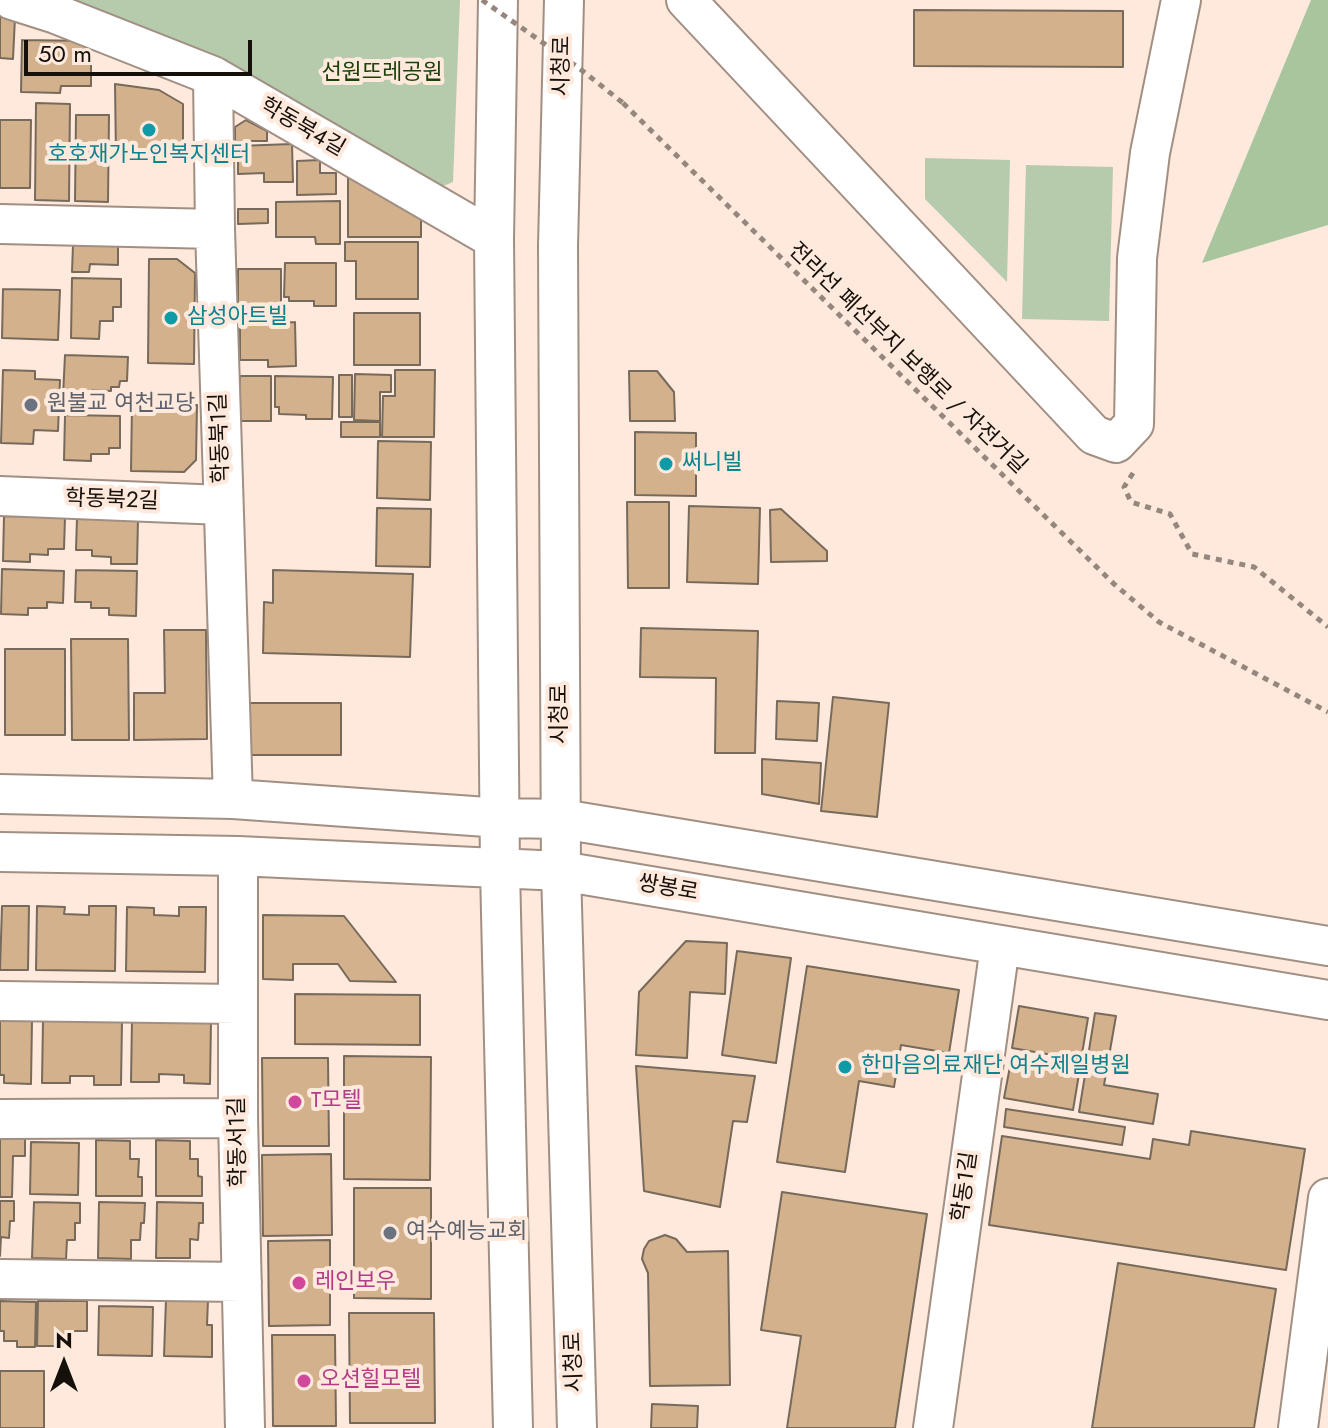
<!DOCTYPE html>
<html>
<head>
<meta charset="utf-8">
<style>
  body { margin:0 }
  #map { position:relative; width:1328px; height:1428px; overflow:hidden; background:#fee9dc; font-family:Jost,sans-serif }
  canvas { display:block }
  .north { position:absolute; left:24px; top:1324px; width:80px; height:80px; -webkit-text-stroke:6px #fee9dc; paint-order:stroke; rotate:0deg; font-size:22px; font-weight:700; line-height:32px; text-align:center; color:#16100b }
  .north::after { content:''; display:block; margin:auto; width:28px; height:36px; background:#16100b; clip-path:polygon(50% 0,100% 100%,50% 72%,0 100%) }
  .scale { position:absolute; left:24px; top:40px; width:228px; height:36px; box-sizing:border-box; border:4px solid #16100b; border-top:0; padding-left:10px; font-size:24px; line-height:28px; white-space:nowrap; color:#16100b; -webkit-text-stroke:6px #fee9dc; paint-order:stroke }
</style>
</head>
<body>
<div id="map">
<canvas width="1328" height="1428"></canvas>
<div class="north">N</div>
<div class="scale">50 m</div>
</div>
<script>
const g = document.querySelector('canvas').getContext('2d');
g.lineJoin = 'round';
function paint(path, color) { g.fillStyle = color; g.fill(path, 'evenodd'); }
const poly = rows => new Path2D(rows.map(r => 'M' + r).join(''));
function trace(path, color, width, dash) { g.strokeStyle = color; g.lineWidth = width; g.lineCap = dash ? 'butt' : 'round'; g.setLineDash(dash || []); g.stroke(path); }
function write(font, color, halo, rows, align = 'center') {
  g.font = font + ' Jost,"Noto Sans KR",sans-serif'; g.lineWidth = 8; g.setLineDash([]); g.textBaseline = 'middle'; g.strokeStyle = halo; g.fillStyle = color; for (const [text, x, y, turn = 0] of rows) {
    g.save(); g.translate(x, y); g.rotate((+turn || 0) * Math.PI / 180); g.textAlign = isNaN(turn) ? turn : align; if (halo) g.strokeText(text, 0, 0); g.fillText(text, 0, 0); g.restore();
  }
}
paint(poly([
  [53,0,460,0,453,182,441,187],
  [925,158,1010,160,1007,282,925,199],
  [1026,165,1113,167,1109,321,1022,319]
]), '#b5cbac');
paint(poly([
  [1311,0,1328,0,1328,225,1202,263]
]), '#a8c59d');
const building = poly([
  [914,10,1123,11,1123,67,914,66,914,10],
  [0,17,15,17,13,59,0,58,0,17],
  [22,40,91,41,91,86,61,86,60,93,21,92,22,40],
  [115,84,159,90,183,104,183,157,116,157,115,84],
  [36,103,70,104,69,201,35,200,36,103],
  [76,115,109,115,108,202,75,201,76,115],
  [0,120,31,120,30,188,0,188,0,120],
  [246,120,267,131,267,141,235,141,235,127,246,120],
  [292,144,293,182,264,182,264,173,238,174,238,146,292,144],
  [320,160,320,173,336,173,336,194,297,195,297,161,320,160],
  [348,177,421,218,421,237,348,237,348,177],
  [340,201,340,244,316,244,315,237,276,237,276,202,340,201],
  [238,209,268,209,268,223,238,224,238,209],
  [345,242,418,242,418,299,356,299,356,261,345,261,345,242],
  [73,245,118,246,118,265,90,264,89,272,72,272,73,245],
  [149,259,177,259,195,273,194,364,148,363,149,259],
  [285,263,336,263,336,306,314,306,314,301,289,301,289,297,284,297,285,263],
  [238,269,281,269,281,311,238,311,238,269],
  [72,278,121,279,121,307,113,307,113,321,100,321,99,339,71,338,72,278],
  [3,289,60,290,58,340,2,338,3,289],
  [354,313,420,313,420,365,354,365,354,313],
  [295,322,296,366,268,367,268,360,240,360,240,323,295,322],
  [65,355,128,357,127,381,120,381,119,387,111,387,111,391,92,390,92,397,63,396,65,355],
  [3,370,35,371,35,379,60,380,58,431,34,430,33,444,1,443,3,370],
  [395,370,435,370,434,437,382,437,383,396,395,396,395,370],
  [629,371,657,371,674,392,675,421,630,421,629,371],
  [355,374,391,375,391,392,380,392,380,421,354,420,355,374],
  [339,375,352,375,352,417,339,417,339,375],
  [240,376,271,376,271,421,240,421,240,376],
  [275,376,333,377,332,419,306,419,306,415,279,414,279,407,275,407,275,376],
  [132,404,197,405,196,460,184,472,131,471,132,404],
  [65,415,120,416,120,448,109,448,109,454,91,454,91,461,64,460,65,415],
  [341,422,380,422,380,437,341,437,341,422],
  [635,432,696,433,696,496,635,495,635,432],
  [378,441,431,442,430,500,377,498,378,441],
  [627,502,669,502,669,588,628,588,627,502],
  [689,506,760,508,758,584,687,582,689,506],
  [377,508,431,509,430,567,376,566,377,508],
  [781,509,827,551,827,561,771,562,770,510,781,509],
  [4,516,65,517,64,549,48,549,48,555,30,554,30,562,3,561,4,516],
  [77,518,138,519,137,564,111,564,111,557,92,556,92,550,76,550,77,518],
  [2,569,64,571,63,603,47,602,47,608,28,608,28,615,1,614,2,569],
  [76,570,137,571,136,616,109,615,109,608,91,608,91,602,75,602,76,570],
  [273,570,413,574,410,657,263,653,264,602,273,603,273,570],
  [641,628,758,631,755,753,715,753,716,678,640,677,641,628],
  [164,630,206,630,207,739,134,740,134,693,165,693,164,630],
  [71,639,128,639,129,740,72,740,71,639],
  [5,649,65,649,65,735,5,735,5,649],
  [833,697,889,703,877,817,821,811,833,697],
  [777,701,819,703,817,741,776,739,777,701],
  [250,703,341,703,341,755,250,755,250,703],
  [762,759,821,763,819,804,762,794,762,759],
  [2,906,29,906,28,970,0,970,2,906],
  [37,906,65,907,64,914,89,915,89,906,116,906,115,971,36,970,37,906],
  [127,907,154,908,154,915,179,916,179,907,206,907,205,972,126,971,127,907],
  [263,915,344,916,396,982,350,981,338,964,293,964,293,980,263,979,263,915],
  [686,941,727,943,725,994,690,992,687,1058,636,1055,639,992,686,941],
  [737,951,791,958,776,1063,722,1055,737,951],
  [807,966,959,990,949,1053,901,1045,894,1087,859,1081,845,1172,777,1162,807,966],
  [295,994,420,995,420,1045,295,1044,295,994],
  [1019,1006,1088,1018,1081,1060,1012,1048,1019,1006],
  [1095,1013,1116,1016,1104,1085,1158,1094,1153,1124,1079,1112,1095,1013],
  [0,1019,32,1020,31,1084,4,1083,4,1075,0,1075,0,1019],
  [132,1019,211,1020,210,1084,184,1083,184,1075,159,1074,159,1082,131,1082,132,1019],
  [43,1020,122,1021,121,1085,94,1085,94,1076,70,1076,70,1083,42,1083,43,1020],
  [344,1056,431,1057,430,1180,344,1179,344,1056],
  [1012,1056,1080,1068,1073,1110,1004,1098,1012,1056],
  [262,1058,328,1058,329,1146,263,1146,262,1058],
  [636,1066,755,1076,747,1122,733,1121,720,1207,644,1191,636,1066],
  [1006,1109,1125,1127,1122,1145,1004,1127,1006,1109],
  [1191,1131,1305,1149,1286,1270,989,1225,1002,1136,1150,1159,1153,1139,1189,1145,1191,1131],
  [0,1135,25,1136,25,1156,13,1156,12,1197,0,1197,0,1135],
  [96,1140,130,1141,130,1159,139,1159,138,1177,142,1177,142,1196,96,1196,96,1140],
  [156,1140,190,1141,190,1159,198,1159,198,1176,202,1177,202,1196,156,1196,156,1140],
  [31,1142,79,1143,78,1195,30,1194,31,1142],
  [331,1154,332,1235,263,1236,262,1155,331,1154],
  [354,1188,431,1188,431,1299,354,1298,354,1188],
  [782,1192,927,1214,895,1428,787,1428,801,1336,761,1330,782,1192],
  [0,1201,14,1201,14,1221,10,1221,9,1238,1,1237,0,1256,0,1201],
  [34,1202,80,1203,80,1223,75,1223,75,1240,67,1240,66,1259,32,1258,34,1202],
  [99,1202,145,1203,144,1223,141,1223,140,1240,131,1240,131,1259,98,1258,99,1202],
  [157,1202,203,1203,203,1223,199,1223,198,1240,190,1239,190,1258,156,1258,157,1202],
  [665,1235,676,1239,687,1252,728,1251,730,1385,650,1386,648,1273,642,1259,644,1249,649,1241,665,1235],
  [330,1240,330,1325,269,1326,268,1241,330,1240],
  [1118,1263,1276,1289,1254,1428,1092,1428,1118,1263],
  [166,1299,208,1300,207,1325,212,1325,212,1357,164,1356,166,1299],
  [0,1301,36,1302,35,1347,17,1347,17,1341,4,1341,4,1331,0,1331,0,1301],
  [38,1301,87,1301,87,1331,69,1331,69,1341,56,1341,55,1346,37,1346,38,1301],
  [99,1306,153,1307,152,1356,98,1355,99,1306],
  [349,1313,434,1313,435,1423,350,1423,349,1313],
  [272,1335,335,1335,336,1426,273,1426,272,1335],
  [0,1371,44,1371,44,1428,0,1428,0,1371],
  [652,1404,698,1406,697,1428,651,1428,652,1404]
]);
paint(building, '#d2b18c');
trace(building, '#776a5b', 2);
const minor = poly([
  [12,0,56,14,213,76,494,239],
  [498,0,494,239,500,870,513,1428],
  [564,0,558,246,561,871,577,1428],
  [686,0,1094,435,1116,443,1134,424,1137,258,1150,153,1181,0],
  [213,76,215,229,233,799],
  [0,224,215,229],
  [0,496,223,505],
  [0,794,233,799,501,818,562,819,1328,946],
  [0,852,238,856,561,871,1328,1000],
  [238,856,238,1118,245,1428],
  [0,1001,238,1004],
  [0,1119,238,1118],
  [0,1279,242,1282],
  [933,1428,1000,946],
  [1298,1428,1328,1198]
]);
trace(minor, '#a28f83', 42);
trace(poly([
  [623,103,1114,584,1159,622,1328,712],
  [1133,473,1124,487,1131,502,1170,514,1192,554,1254,567,1328,627]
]), '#95877d', 5, [6, 6]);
trace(minor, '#fff', 38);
trace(poly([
  [482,0,579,68,623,103]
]), '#95877d', 5, [6, 6]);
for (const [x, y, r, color] of [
  [149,130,8,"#0f9aa8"],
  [171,318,8,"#0f9aa8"],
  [31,405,8,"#6b7280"],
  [666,464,8,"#0f9aa8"],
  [845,1067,8,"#0f9aa8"],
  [295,1102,8,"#d1479c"],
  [390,1233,8,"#6b7280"],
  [299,1283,8,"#d1479c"],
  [304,1381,8,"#d1479c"]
]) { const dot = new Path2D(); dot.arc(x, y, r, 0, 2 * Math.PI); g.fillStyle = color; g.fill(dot); trace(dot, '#fee9dc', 3); }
write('22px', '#16100b', '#fee9dc', [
  ["시청로",563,66,-89],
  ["학동북4길",302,128,30],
  ["전라선 폐선부지 보행로 / 자전거길",907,359,44],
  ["학동북1길",221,438,-92],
  ["학동북2길",112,501,2],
  ["시청로",561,714,-90],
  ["쌍봉로",668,889,10],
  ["학동서1길",239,1142,-91],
  ["학동1길",966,1187,-82],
  ["시청로",575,1362,-92]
]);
write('22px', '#1d4209', '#fee9dc', [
  ["선원뜨레공원",382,74]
]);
write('22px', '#0d838f', '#fee9dc', [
  ["호호재가노인복지센터",149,156,"center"],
  ["삼성아트빌",187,318],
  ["써니빌",682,464],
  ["한마음의료재단 여수제일병원",861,1067]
], 'left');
write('22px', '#5b616d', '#fee9dc', [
  ["원불교 여천교당",47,405],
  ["여수예능교회",406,1233]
], 'left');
write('22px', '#b23c85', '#fee9dc', [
  ["T모텔",311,1102],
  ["레인보우",315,1283],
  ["오션힐모텔",320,1381]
], 'left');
</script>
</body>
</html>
